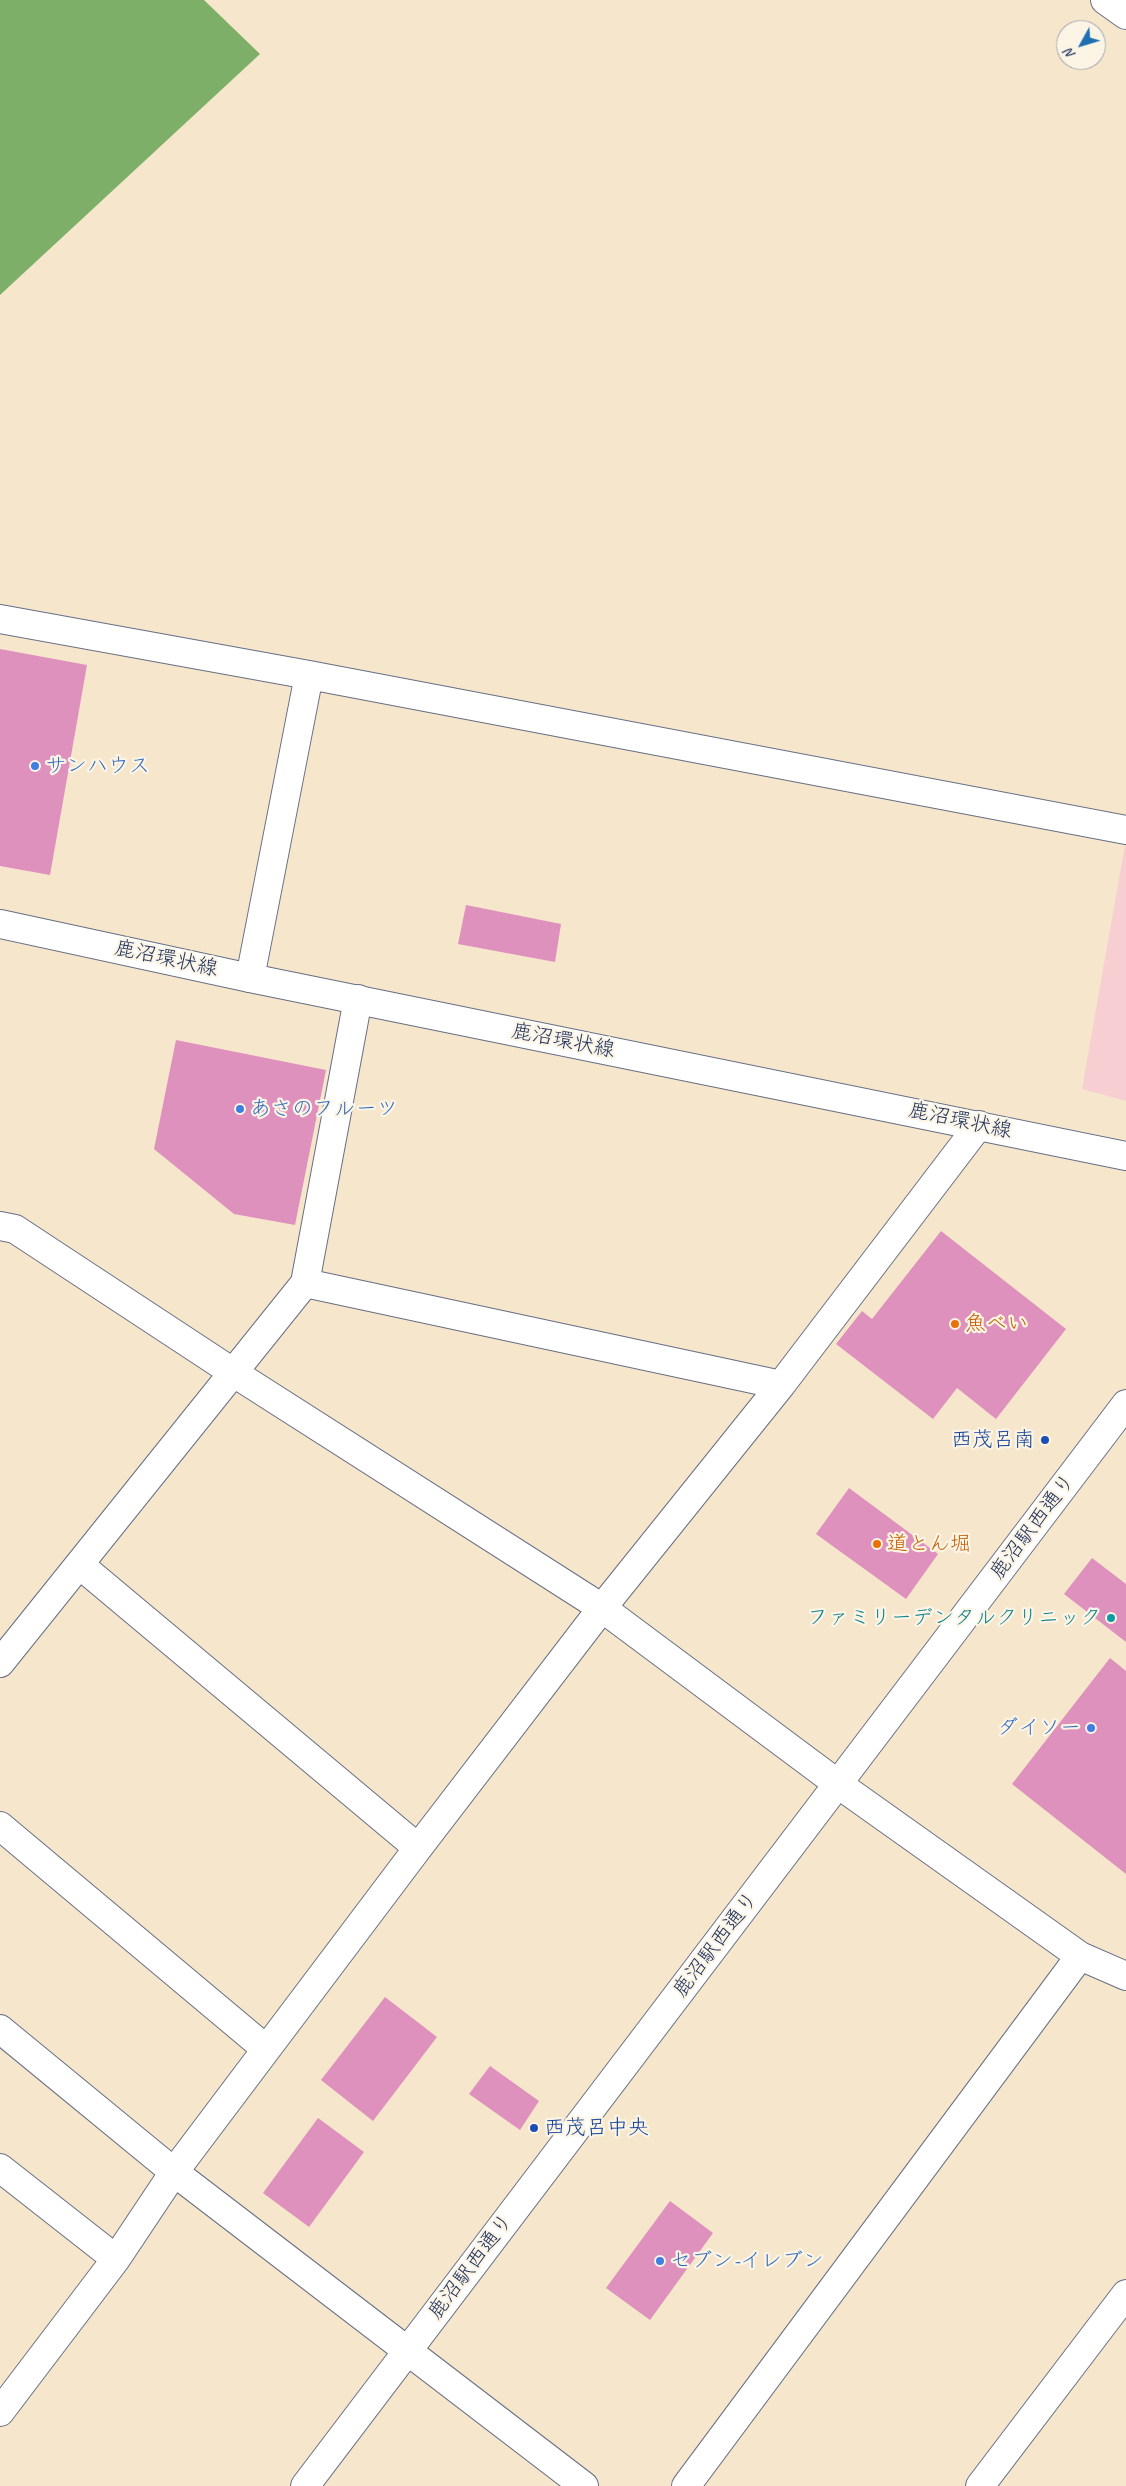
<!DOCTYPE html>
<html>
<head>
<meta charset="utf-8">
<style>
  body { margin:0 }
  #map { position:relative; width:1126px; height:2486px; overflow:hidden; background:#f5e6cc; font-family:Caveat,sans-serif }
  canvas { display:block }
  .north { position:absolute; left:1056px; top:20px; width:50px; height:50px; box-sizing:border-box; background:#fcf5e5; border:1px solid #a2a6af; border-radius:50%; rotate:231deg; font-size:14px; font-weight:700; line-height:20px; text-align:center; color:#1b2f5e }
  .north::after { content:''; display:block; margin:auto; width:18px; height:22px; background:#1f6fb2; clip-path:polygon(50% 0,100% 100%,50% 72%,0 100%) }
</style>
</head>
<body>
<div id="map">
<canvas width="1126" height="2486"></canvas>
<div class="north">N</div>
</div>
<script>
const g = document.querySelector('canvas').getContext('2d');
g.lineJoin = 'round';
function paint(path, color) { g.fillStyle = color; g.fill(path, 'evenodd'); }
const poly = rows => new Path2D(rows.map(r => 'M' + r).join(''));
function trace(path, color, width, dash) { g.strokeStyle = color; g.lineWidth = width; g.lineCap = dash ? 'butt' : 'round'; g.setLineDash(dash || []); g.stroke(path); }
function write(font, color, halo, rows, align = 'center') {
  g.font = font + ' Caveat,"Klee One",sans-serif'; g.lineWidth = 4.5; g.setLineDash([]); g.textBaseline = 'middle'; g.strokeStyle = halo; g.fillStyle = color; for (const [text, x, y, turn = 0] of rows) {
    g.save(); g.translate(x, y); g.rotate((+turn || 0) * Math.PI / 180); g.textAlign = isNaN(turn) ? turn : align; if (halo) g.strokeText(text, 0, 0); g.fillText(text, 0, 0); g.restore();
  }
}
paint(poly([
  [1126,839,1126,1101,1082,1089]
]), '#f7cfd2');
paint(poly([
  [0,0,204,0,260,54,0,295]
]), '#7eaf69');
paint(poly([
  [0,649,87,665,50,875,0,866],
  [466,905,561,924,555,962,458,944],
  [176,1040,326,1070,295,1225,234,1214,154,1149],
  [941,1231,1066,1329,996,1419,957,1388,933,1419,836,1344,862,1311,872,1319],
  [849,1488,938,1554,906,1599,816,1534],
  [1092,1558,1126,1584,1126,1642,1064,1594],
  [1110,1658,1126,1671,1126,1874,1012,1784],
  [385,1997,437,2037,373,2121,321,2080],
  [490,2066,539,2101,520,2130,469,2094],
  [318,2118,364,2152,309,2227,263,2193],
  [670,2201,713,2233,650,2320,606,2288]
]), '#df91bd');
const street = poly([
  [0,619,309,675,1126,830],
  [250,978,309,675],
  [0,1226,15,1229,234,1373,602,1608,838,1784,1080,1956,1126,1976],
  [305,1283,781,1385],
  [80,1565,418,1848],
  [0,1663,305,1283,358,999],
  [0,1826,266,2049],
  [0,2029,174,2172,584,2486],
  [0,2168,116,2259],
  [0,2412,116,2259,174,2172,418,1848,602,1608,781,1385,979,1125],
  [686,2486,1080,1956],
  [980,2486,1126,2294]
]);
const secondary = poly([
  [1105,0,1126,15],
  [0,924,250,978,1126,1156],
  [305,2486,1126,1404]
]);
trace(street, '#676f84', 30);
trace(secondary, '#676f84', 30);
trace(street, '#fff', 28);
trace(secondary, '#fff', 28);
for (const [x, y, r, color] of [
  [35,766,5,"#3f7fe0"],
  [240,1109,5,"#3f7fe0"],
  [955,1324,5,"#e8710a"],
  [1045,1440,5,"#1a4fb4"],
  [877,1544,5,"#e8710a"],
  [1111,1618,5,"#0f9aa8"],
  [1091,1728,5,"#3f7fe0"],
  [534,2128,5,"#1a4fb4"],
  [660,2261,5,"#3f7fe0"]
]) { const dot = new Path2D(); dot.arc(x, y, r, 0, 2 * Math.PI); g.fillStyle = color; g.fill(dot); trace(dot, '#fcf5e5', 2); }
write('21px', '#366cbe', '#fcf5e5', [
  ["サンハウス",45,766],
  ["あさのフルーツ",250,1109],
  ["ダイソー",1081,1728,"right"],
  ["セブン-イレブン",670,2261]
], 'left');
write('21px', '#1b2f5e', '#fcf5e5', [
  ["鹿沼環状線",166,959,12],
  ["鹿沼環状線",563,1041,11],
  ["鹿沼環状線",960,1121,12],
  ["鹿沼駅西通り",1033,1527,-53],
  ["鹿沼駅西通り",716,1945,-53],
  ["鹿沼駅西通り",471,2267,-53]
]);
write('21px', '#c56008', '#fcf5e5', [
  ["魚べい",965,1324],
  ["道とん堀",887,1544]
], 'left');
write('21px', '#164399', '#fcf5e5', [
  ["西茂呂南",1035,1440],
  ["西茂呂中央",544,2128,"left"]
], 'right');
write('21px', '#0d838f', '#fcf5e5', [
  ["ファミリーデンタルクリニック",1101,1618]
], 'right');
</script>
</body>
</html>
